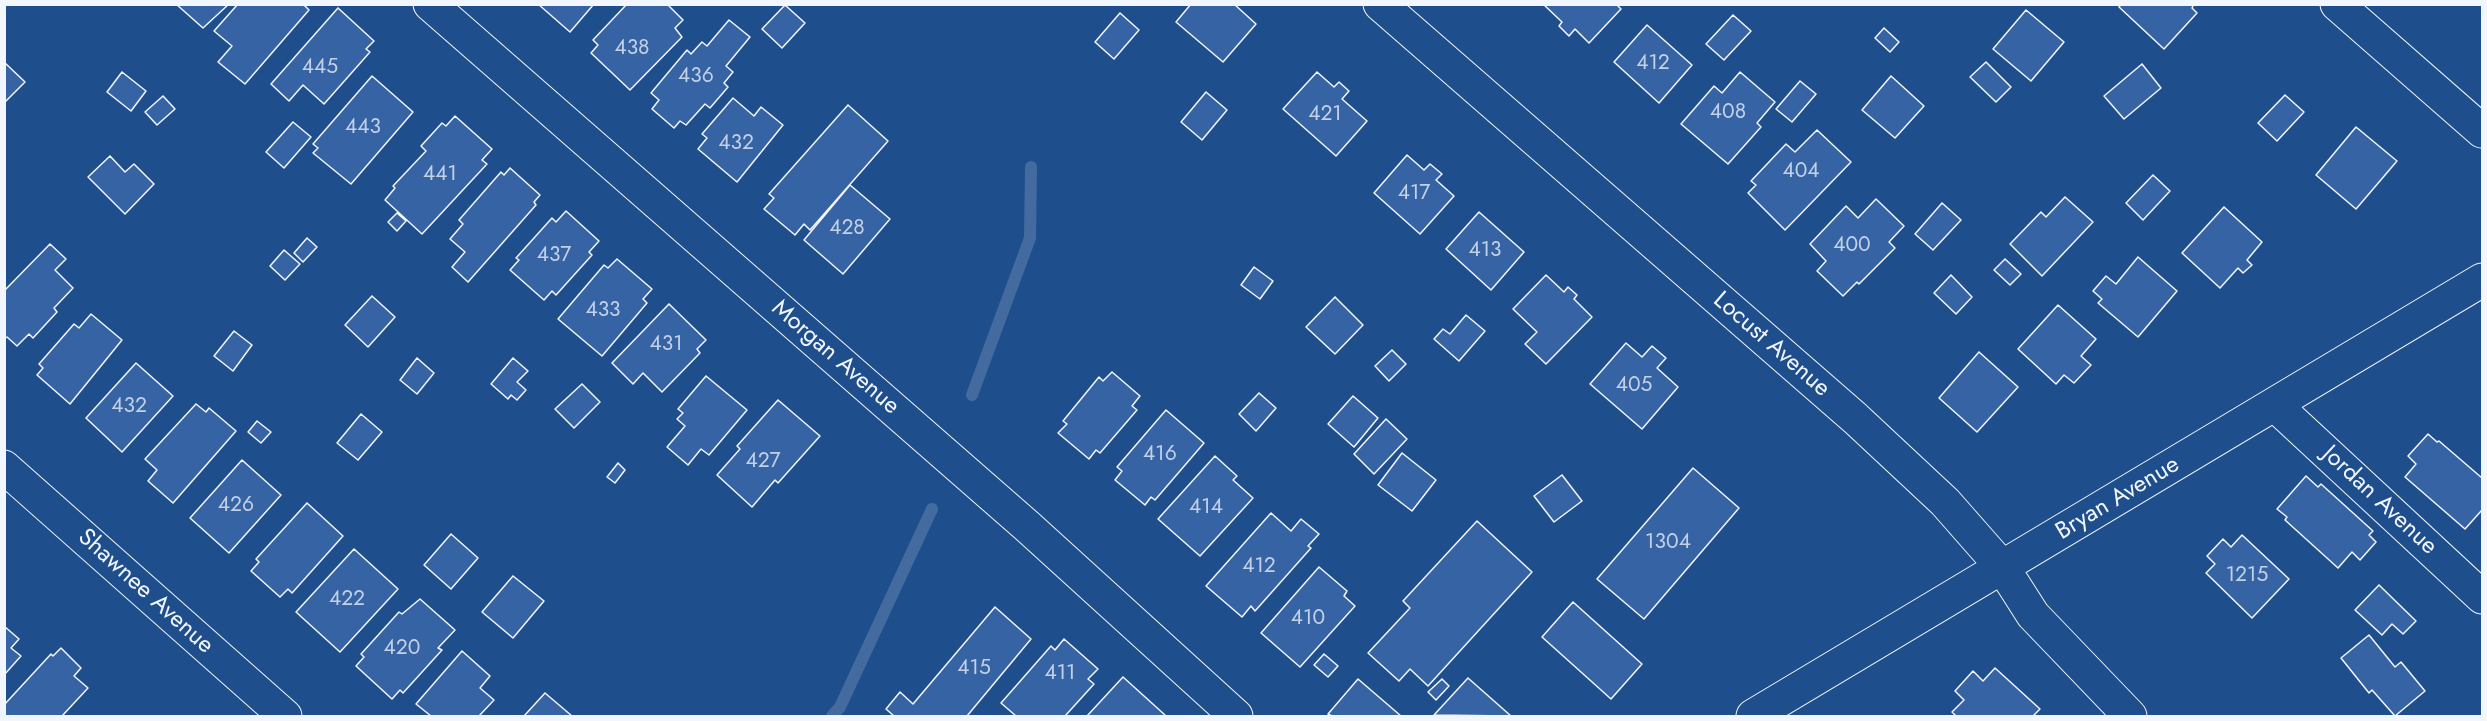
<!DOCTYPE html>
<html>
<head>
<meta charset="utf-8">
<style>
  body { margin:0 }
  #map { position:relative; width:2487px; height:721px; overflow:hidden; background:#1f4e8c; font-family:Jost,sans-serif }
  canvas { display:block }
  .frame { position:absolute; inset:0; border:6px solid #f2f6ff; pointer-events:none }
</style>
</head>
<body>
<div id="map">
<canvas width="2487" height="721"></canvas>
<div class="frame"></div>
</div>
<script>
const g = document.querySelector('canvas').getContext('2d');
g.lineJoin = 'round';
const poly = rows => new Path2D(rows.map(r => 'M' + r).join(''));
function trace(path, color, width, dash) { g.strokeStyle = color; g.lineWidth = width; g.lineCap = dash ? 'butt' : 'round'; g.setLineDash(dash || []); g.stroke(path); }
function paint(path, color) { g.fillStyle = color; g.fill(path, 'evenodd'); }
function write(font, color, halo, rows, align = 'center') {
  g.font = font + ' Jost,sans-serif'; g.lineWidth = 4.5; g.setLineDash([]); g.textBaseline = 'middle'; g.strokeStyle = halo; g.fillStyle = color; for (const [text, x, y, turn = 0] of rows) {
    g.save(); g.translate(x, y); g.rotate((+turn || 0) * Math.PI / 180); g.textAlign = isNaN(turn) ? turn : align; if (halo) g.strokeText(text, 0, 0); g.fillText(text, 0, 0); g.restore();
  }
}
trace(poly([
  [972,395,1030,238,1031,167],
  [832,716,840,707,932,509]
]), '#446ba0', 12);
const building = poly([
  [176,4,229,4,203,28,176,4],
  [238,4,303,4,309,10,245,84,218,62,232,46,214,31,238,4],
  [538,4,594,4,570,32,538,4],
  [627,4,671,4,669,6,683,20,675,28,682,37,630,90,591,53,598,45,593,40,627,4],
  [1191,4,1234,4,1256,24,1223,62,1176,22,1191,4],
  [1543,4,1616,4,1621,9,1589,43,1575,29,1569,36,1559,26,1562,22,1543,4],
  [2121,4,2194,4,2192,8,2197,13,2164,49,2119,7,2121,4],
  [785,5,805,23,782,48,762,29,785,5],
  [338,8,374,41,366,49,370,52,324,104,303,85,289,101,271,84,338,8],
  [2026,10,2064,42,2031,81,1993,49,2026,10],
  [1120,13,1139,30,1114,59,1095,42,1120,13],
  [1733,15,1751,31,1724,60,1706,44,1733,15],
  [729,20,750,37,726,66,733,72,724,83,728,87,710,108,705,104,686,125,680,121,674,128,652,109,659,100,651,93,687,50,691,54,702,42,707,46,729,20],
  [1647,25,1692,65,1659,103,1614,62,1647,25],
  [1884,28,1899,42,1890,52,1875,38,1884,28],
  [4,62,25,82,4,103,4,62],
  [1986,62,2011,87,1996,102,1970,77,1986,62],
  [2142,64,2161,88,2124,119,2104,96,2142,64],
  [122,72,146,91,131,111,107,92,122,72],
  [1317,72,1334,87,1339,82,1349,91,1342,99,1367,121,1336,156,1283,109,1317,72],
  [1740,72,1775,102,1757,123,1761,127,1728,164,1681,124,1714,86,1722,93,1740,72],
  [372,76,413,112,351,184,313,153,318,148,313,144,372,76],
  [1891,76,1924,106,1895,138,1862,110,1891,76],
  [1800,81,1816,94,1792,122,1776,109,1800,81],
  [1206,92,1227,110,1202,140,1181,122,1206,92],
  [2285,95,2304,112,2277,141,2258,123,2285,95],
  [163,96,175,109,157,125,145,112,163,96],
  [733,98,754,116,761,107,783,125,737,182,698,149,707,138,702,134,733,98],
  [848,105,888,141,810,230,804,224,795,235,764,209,774,198,769,194,848,105],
  [455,116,492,149,482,160,487,164,422,234,385,200,395,188,393,186,426,151,421,146,442,123,446,126,455,116],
  [293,122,311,137,284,168,266,152,293,122],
  [2356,127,2397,161,2356,209,2316,175,2356,127],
  [1817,130,1851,162,1785,230,1748,193,1756,185,1751,181,1786,144,1795,152,1817,130],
  [1407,155,1424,170,1430,164,1442,174,1436,180,1454,196,1420,234,1374,193,1407,155],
  [110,156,125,172,134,164,154,184,125,214,88,177,110,156],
  [510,168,540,195,534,202,536,205,468,282,452,267,465,252,450,239,463,224,459,220,501,172,504,175,510,168],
  [2153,175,2170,191,2143,220,2126,203,2153,175],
  [850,185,890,219,843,274,804,240,850,185],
  [2065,197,2093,222,2042,276,2010,244,2041,212,2046,217,2065,197],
  [1876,199,1904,226,1889,242,1895,248,1859,284,1857,282,1843,296,1817,271,1826,261,1810,244,1846,206,1858,218,1876,199],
  [1942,203,1961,220,1933,250,1915,234,1942,203],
  [2224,207,2262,242,2247,260,2252,265,2243,273,2238,268,2220,288,2182,253,2224,207],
  [566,211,599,241,589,252,592,255,556,295,552,291,544,300,510,270,519,260,516,258,552,218,556,222,566,211],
  [1479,212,1524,252,1491,290,1446,249,1479,212],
  [397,213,406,221,397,231,388,222,397,213],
  [307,238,317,247,303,262,294,253,307,238],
  [50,244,66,259,55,270,73,288,54,308,57,312,33,338,29,334,17,346,7,337,4,339,4,291,50,244],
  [284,250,300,264,285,280,270,266,284,250],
  [2138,257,2177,291,2138,337,2098,303,2102,299,2093,291,2106,276,2116,284,2138,257],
  [617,259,652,289,643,299,647,303,602,356,558,319,604,265,608,268,617,259],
  [2005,259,2021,274,2010,285,1994,270,2005,259],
  [1254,267,1273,281,1260,299,1241,285,1254,267],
  [1546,275,1564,292,1568,287,1577,295,1574,299,1592,317,1546,364,1525,344,1537,332,1513,309,1546,275],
  [1951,275,1972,297,1956,314,1934,293,1951,275],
  [372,296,395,317,368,347,345,325,372,296],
  [1335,297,1363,325,1335,354,1306,327,1335,297],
  [669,304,706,340,697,349,700,353,662,392,643,373,633,384,612,363,669,304],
  [2058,305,2096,339,2081,356,2091,365,2074,383,2064,375,2056,384,2018,349,2058,305],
  [91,314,122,340,70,404,37,375,43,368,39,364,74,324,79,328,91,314],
  [1466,315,1485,331,1459,361,1434,339,1443,329,1450,334,1466,315],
  [234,331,252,345,233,371,214,356,234,331],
  [1626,343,1642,357,1652,346,1666,358,1657,368,1678,387,1642,429,1590,384,1626,343],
  [1392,350,1406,364,1389,381,1375,366,1392,350],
  [1979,352,2018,387,1977,432,1939,398,1979,352],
  [417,358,434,373,417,394,400,380,417,358],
  [513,358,528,371,517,382,526,390,517,400,511,395,508,399,491,384,513,358],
  [136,363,173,396,122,452,86,418,136,363],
  [1112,372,1140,396,1132,406,1137,410,1100,453,1096,450,1089,459,1058,433,1067,424,1063,421,1099,377,1103,381,1112,372],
  [706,376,747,410,709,455,701,449,688,465,667,447,685,426,677,419,683,413,678,409,706,376],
  [582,384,600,402,574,428,555,409,582,384],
  [1259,393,1276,408,1256,431,1239,414,1259,393],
  [1353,396,1378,418,1354,447,1328,424,1353,396],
  [778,400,820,436,778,483,775,480,752,507,717,475,740,449,737,446,778,400],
  [196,404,206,412,209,408,236,431,173,503,148,481,157,470,145,459,196,404],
  [1166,410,1204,443,1155,500,1151,497,1145,505,1115,480,1122,471,1117,467,1166,410],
  [361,414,382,432,358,460,337,443,361,414],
  [1386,419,1407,439,1374,474,1354,454,1386,419],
  [257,421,271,432,261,443,248,432,257,421],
  [2428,434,2437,442,2439,441,2482,478,2482,510,2465,529,2405,477,2416,464,2408,456,2428,434],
  [1402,453,1436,480,1412,511,1378,485,1402,453],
  [1215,456,1237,476,1233,480,1253,498,1200,556,1158,519,1215,456],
  [242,460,281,495,229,553,190,518,242,460],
  [618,463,625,470,615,483,607,477,618,463],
  [1693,468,1739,508,1644,619,1597,579,1693,468],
  [1562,475,1582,501,1554,522,1534,496,1562,475],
  [2306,476,2318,487,2321,484,2373,531,2369,535,2376,542,2360,560,2352,552,2338,568,2285,520,2287,517,2277,509,2306,476],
  [307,503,343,536,292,593,288,589,280,597,251,571,259,562,256,559,307,503],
  [1271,513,1291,531,1301,519,1319,534,1308,546,1311,548,1255,611,1251,606,1242,617,1206,586,1271,513],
  [1477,521,1532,572,1428,686,1410,669,1399,681,1368,653,1410,608,1403,601,1477,521],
  [451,534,478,558,451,589,424,565,451,534],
  [2242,535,2289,579,2252,618,2206,573,2215,564,2207,556,2223,539,2231,547,2242,535],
  [354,549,398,589,340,652,296,612,354,549],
  [1319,567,1347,591,1344,596,1355,606,1300,667,1261,633,1319,567],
  [513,576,544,601,513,638,482,612,513,576],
  [2379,585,2416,621,2403,634,2392,624,2382,635,2355,610,2379,585],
  [420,599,455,630,438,648,442,650,403,693,400,690,392,699,356,666,364,657,361,654,399,612,402,614,420,599],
  [1573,602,1642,664,1611,699,1542,637,1573,602],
  [995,607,1031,639,967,716,894,716,886,709,900,692,913,704,995,607],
  [4,626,19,639,11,648,21,656,4,675,4,626],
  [2369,635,2395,667,2401,662,2425,691,2395,716,2372,690,2369,693,2341,658,2369,635],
  [1064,639,1098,669,1088,679,1094,684,1065,716,1016,716,1001,703,1051,646,1055,650,1064,639],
  [61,648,81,668,74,676,88,688,62,716,4,716,4,705,51,654,53,656,61,648],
  [462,651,490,676,480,688,494,700,479,716,431,716,416,704,462,651],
  [1324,654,1338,666,1328,677,1314,665,1324,654],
  [1995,668,2040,709,2033,716,1956,716,1952,712,1964,700,1955,691,1973,671,1983,681,1995,668],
  [1123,677,1165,715,1163,716,1087,716,1123,677],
  [1468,678,1511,716,1434,715,1468,678],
  [1358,679,1401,716,1332,716,1328,714,1358,679],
  [1442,679,1449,686,1436,700,1428,692,1442,679],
  [545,693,572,716,524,716,545,693]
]);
paint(building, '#3563a3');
trace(building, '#f2f6ff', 1.5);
const street = poly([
  [430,4,1027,526,1236,716],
  [1380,4,1855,418,1945,502,2003,568,2033,615,2130,716],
  [2337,4,2482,131],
  [2275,405,2482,597],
  [4,467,285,716]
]);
const secondary = poly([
  [1753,716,2482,280]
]);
trace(street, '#f2f6ff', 35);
trace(secondary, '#f2f6ff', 35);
trace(street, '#1f4e8c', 33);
trace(secondary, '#1f4e8c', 33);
write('21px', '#c3d1e8', null, [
  ["438",632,49],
  ["412",1653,64],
  ["445",320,68],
  ["436",696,77],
  ["408",1728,113],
  ["421",1325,115],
  ["443",363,128],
  ["432",736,144],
  ["404",1801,172],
  ["441",440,175],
  ["417",1414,194],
  ["428",847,229],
  ["400",1852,246],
  ["413",1485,251],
  ["437",554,256],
  ["433",603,311],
  ["431",666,345],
  ["405",1634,386],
  ["432",129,407],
  ["416",1160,455],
  ["427",763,462],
  ["426",236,506],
  ["414",1206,508],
  ["1304",1668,543],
  ["412",1259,567],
  ["1215",2247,576],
  ["422",347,600],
  ["410",1308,619],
  ["420",402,649],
  ["415",974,669],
  ["411",1060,674]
]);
write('24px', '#f2f6ff', '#1f4e8c', [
  ["Locust Avenue",1771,345,41],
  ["Morgan Avenue",835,358,41],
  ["Bryan Avenue",2118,499,-31],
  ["Jordan Avenue",2379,501,43],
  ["Shawnee Avenue",145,592,42]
]);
</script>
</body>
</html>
